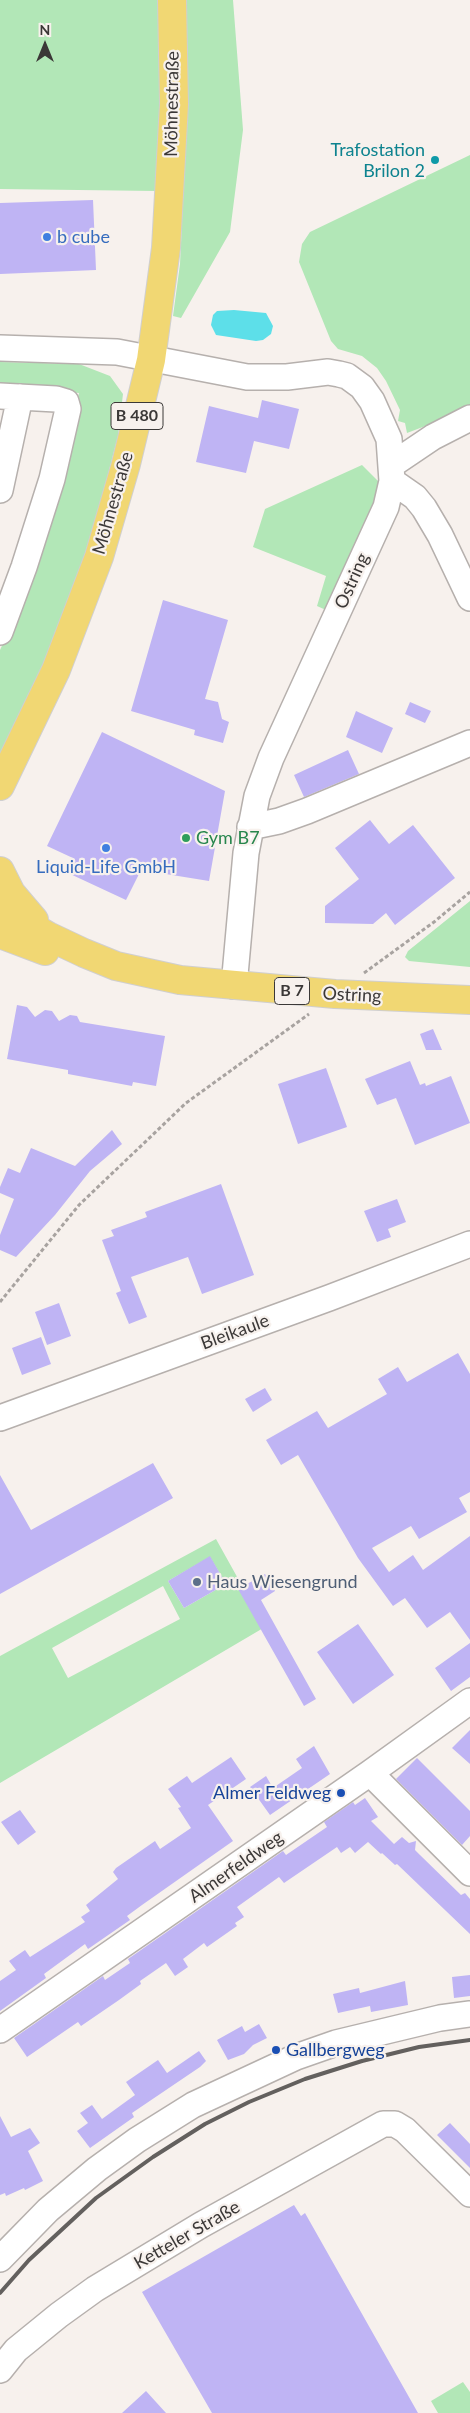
<!DOCTYPE html>
<html>
<head>
<meta charset="utf-8">
<style>
  body { margin:0 }
  #map { position:relative; width:470px; height:2413px; overflow:hidden; background:#f7f1ed; font-family:Lato,sans-serif }
  canvas { display:block }
  .north { position:absolute; left:20px; top:20px; width:50px; height:50px; -webkit-text-stroke:4px #f7f1ed; paint-order:stroke; rotate:0deg; font-size:14px; font-weight:700; line-height:20px; text-align:center; color:#3b3837 }
  .north::after { content:''; display:block; margin:auto; width:18px; height:22px; background:#3b3837; clip-path:polygon(50% 0,100% 100%,50% 72%,0 100%) }
</style>
</head>
<body>
<div id="map">
<canvas width="470" height="2413"></canvas>
<div class="north">N</div>
</div>
<script>
const g = document.querySelector('canvas').getContext('2d');
g.lineJoin = 'round';
function paint(path, color) { g.fillStyle = color; g.fill(path, 'evenodd'); }
const poly = rows => new Path2D(rows.map(r => 'M' + r).join(''));
function trace(path, color, width, dash) { g.strokeStyle = color; g.lineWidth = width; g.lineCap = dash ? 'butt' : 'round'; g.setLineDash(dash || []); g.stroke(path); }
function write(font, color, halo, rows, align = 'center') {
  g.font = font + ' Lato,sans-serif'; g.lineWidth = 4.5; g.setLineDash([]); g.textBaseline = 'middle'; g.strokeStyle = halo; g.fillStyle = color; for (const [text, x, y, turn = 0] of rows) {
    g.save(); g.translate(x, y); g.rotate((+turn || 0) * Math.PI / 180); g.textAlign = isNaN(turn) ? turn : align; if (halo) g.strokeText(text, 0, 0); g.fillText(text, 0, 0); g.restore();
  }
}
paint(poly([
  [0,0,161,0,163,42,156,191,0,189],
  [182,0,233,0,243,130,230,232,181,318,173,316,180,264,186,134],
  [470,155,470,409,407,433,405,423,398,421,400,410,386,381,377,368,362,356,338,349,331,341,299,262,302,244,310,232],
  [0,362,79,364,110,376,123,394,118,436,92,536,51,653,0,760,0,650,26,593,55,492,79,393,0,388],
  [362,465,379,482,376,504,326,610,317,606,326,576,253,547,265,509],
  [470,901,470,967,409,961,405,957,408,951],
  [216,1539,265,1627,0,1783,0,1656],
  [210,1557,226,1584,184,1608,168,1581],
  [163,1586,180,1619,68,1678,52,1648],
  [463,2382,470,2392,470,2413,438,2413,431,2401]
]), '#b2e7b7');
paint(poly([
  [234,310,266,313,273,326,271,334,263,340,256,341,216,335,211,325,213,315,217,311]
]), '#5ddfe9');
paint(poly([
  [93,200,96,270,0,274,0,203],
  [262,400,299,409,289,449,254,441,246,473,196,462,209,406,258,418],
  [163,600,228,620,205,699,218,702,222,719,229,722,223,743,194,735,195,730,131,711],
  [410,702,431,711,425,723,405,714],
  [356,711,393,728,382,753,346,737],
  [102,732,225,791,209,881,141,870,126,900,68,873,75,859,47,846],
  [348,750,359,774,304,797,294,775],
  [370,820,389,844,413,825,455,878,395,925,386,913,373,924,325,923,325,906,359,879,335,848],
  [17,1005,27,1007,35,1017,45,1010,52,1011,59,1021,70,1015,77,1016,80,1022,165,1036,156,1086,133,1082,132,1086,68,1074,68,1070,7,1059],
  [433,1029,442,1050,426,1050,420,1034],
  [410,1061,420,1085,425,1083,426,1086,451,1076,470,1123,415,1145,396,1098,377,1105,365,1079],
  [326,1068,347,1127,298,1144,278,1084],
  [112,1130,122,1144,90,1171,55,1215,16,1257,0,1250,0,1235,14,1199,0,1193,0,1187,8,1168,20,1173,31,1148,75,1166],
  [221,1184,254,1275,202,1294,188,1257,131,1277,147,1317,129,1324,116,1293,121,1291,102,1240,114,1236,111,1230,147,1217,145,1212],
  [397,1199,406,1222,388,1229,391,1237,377,1242,364,1211],
  [59,1303,71,1336,47,1345,35,1312],
  [41,1337,51,1364,22,1375,12,1348],
  [458,1353,470,1374,470,1492,459,1498,467,1512,419,1539,411,1526,372,1548,389,1572,413,1555,423,1570,470,1536,470,1640,450,1612,427,1628,405,1598,393,1606,358,1558,298,1455,281,1465,266,1440,317,1411,328,1428,387,1394,378,1379,398,1367,407,1382],
  [265,1388,272,1400,253,1412,245,1399],
  [153,1463,173,1498,0,1594,0,1475,31,1530],
  [210,1556,226,1584,184,1608,168,1581],
  [265,1574,275,1591,261,1600,316,1699,304,1706,238,1589],
  [358,1624,394,1675,353,1704,317,1652],
  [470,1643,470,1677,451,1691,435,1668],
  [470,1730,470,1764,452,1748],
  [314,1746,330,1774,270,1815,250,1787,266,1776,273,1788,302,1768,296,1759],
  [231,1757,246,1779,208,1805,233,1841,142,1905,127,1916,130,1920,88,1949,85,1944,44,1974,46,1978,0,2011,0,1981,16,1970,9,1961,25,1950,30,1957,85,1922,81,1917,90,1911,86,1905,118,1879,113,1872,116,1868,155,1841,160,1849,191,1828,178,1808,181,1807,168,1789,187,1776,192,1783],
  [417,1758,470,1811,470,1836,462,1845,396,1779],
  [365,1798,378,1817,371,1821,394,1844,402,1837,409,1843,416,1841,415,1850,420,1855,461,1895,465,1893,470,1899,470,1934,397,1864,395,1865,382,1853,381,1854,368,1842,355,1853,350,1847,341,1853,337,1847,284,1883,279,1877,237,1907,244,1917,235,1923,237,1926,207,1947,204,1943,183,1959,188,1967,175,1976,166,1963,140,1981,141,1984,119,2000,81,2026,78,2022,27,2057,14,2038,103,1976,105,1980,130,1963,128,1959,283,1851,286,1855,327,1827,324,1822,353,1802,355,1805],
  [20,1810,36,1832,18,1845,1,1822],
  [470,1975,470,1996,454,1998,452,1977],
  [405,1981,408,2005,371,2012,370,2006,338,2013,333,1994,359,1988,360,1993],
  [259,2024,267,2038,253,2045,244,2054,228,2060,217,2040,242,2026,245,2032],
  [199,2051,206,2061,200,2067,132,2113,134,2117,90,2148,77,2131,88,2123,80,2113,92,2105,102,2119,135,2095,126,2082,158,2060,167,2073],
  [0,2116,11,2137,30,2128,40,2143,28,2151,43,2181,25,2190,24,2188,6,2196,5,2193,0,2195],
  [450,2123,470,2144,470,2168,437,2135],
  [294,2205,301,2216,305,2213,418,2413,212,2413,142,2292],
  [146,2391,166,2413,122,2413]
]), '#bfb4f4');
const minor = poly([
  [0,348,117,352,247,377,287,377,328,372,339,374,347,376,362,387,372,401,389,439,392,481,386,507,271,758,257,796,246,853,234,986],
  [0,396,56,399,66,402,68,409,52,479,24,567,0,632],
  [393,464,433,437,470,418],
  [392,481,415,497,424,508,440,535,470,598],
  [0,490,20,397],
  [250,827,279,821,307,811,470,743],
  [0,1418,329,1298,470,1244],
  [370,1773,470,1873],
  [0,2030,370,1773,470,1701],
  [0,2259,48,2210,97,2169,137,2140,193,2105,296,2057,336,2043,440,2018,470,2014],
  [0,2370,16,2350,59,2315,95,2289,201,2225,383,2124,395,2124,405,2130,470,2194]
]);
const major = poly([
  [0,786,56,670,99,557,126,464,151,360,166,248,174,104,172,0],
  [0,871,11,893,34,920],
  [0,908,48,936,84,953,116,966,180,980,335,994,470,1000],
  [0,934,45,951]
]);
trace(minor, '#b6b0ad', 28);
trace(major, '#d0cfcf', 30);
trace(poly([
  [364,973,434,922,470,892],
  [0,1302,79,1205,186,1103,309,1014]
]), '#a8a3a0', 3, [4, 2.5]);
trace(minor, '#fff', 25);
trace(major, '#f1d773', 28);
trace(poly([
  [0,2293,29,2260,96,2198,153,2157,205,2124,249,2102,305,2079,362,2061,419,2047,470,2040]
]), '#63605e', 4);
for (const [x, y, r, color] of [
  [435,160,5,"#0f9aa8"],
  [47,237,5,"#3f7fe0"],
  [186,838,5,"#2e9e5b"],
  [106,848,5,"#3f7fe0"],
  [197,1582,5,"#5c6f8a"],
  [341,1793,5,"#1a4fb4"],
  [276,2050,5,"#1a4fb4"]
]) { const dot = new Path2D(); dot.arc(x, y, r, 0, 2 * Math.PI); g.fillStyle = color; g.fill(dot); trace(dot, '#f7f1ed', 2); }
for (const [x, y, w] of [
  [137,416,52],
  [292,991,35]
]) { const box = new Path2D(); box.roundRect(x - w / 2, y - 13.5, w, 27, 4); g.fillStyle = '#f7f1ed'; g.fill(box); trace(box, '#3b3837', 1); }
write('bold 16px', '#3b3837', null, [
  ["B 480",137,416],
  ["B 7",292,991]
]);
write('18px', '#3b3837', '#f7f1ed', [
  ["Möhnestraße",172,104,-89],
  ["Möhnestraße",113,503,-74],
  ["Ostring",352,581,-66],
  ["Ostring",352,995,3],
  ["Bleikaule",235,1332,-20],
  ["Almerfeldweg",236,1867,-35],
  ["Ketteler Straße",187,2235,-30]
]);
write('18px', '#0d838f', '#f7f1ed', [
  ["Trafostation",425,150],
  ["Brilon 2",425,171]
], 'right');
write('18px', '#366cbe', '#f7f1ed', [
  ["b cube",57,237],
  ["Liquid-Life GmbH",106,867,"center"]
], 'left');
write('18px', '#27864d', '#f7f1ed', [
  ["Gym B7",196,838]
], 'left');
write('18px', '#4e5e75', '#f7f1ed', [
  ["Haus Wiesengrund",207,1582]
], 'left');
write('18px', '#164399', '#f7f1ed', [
  ["Almer Feldweg",331,1793],
  ["Gallbergweg",286,2050,"left"]
], 'right');
</script>
</body>
</html>
